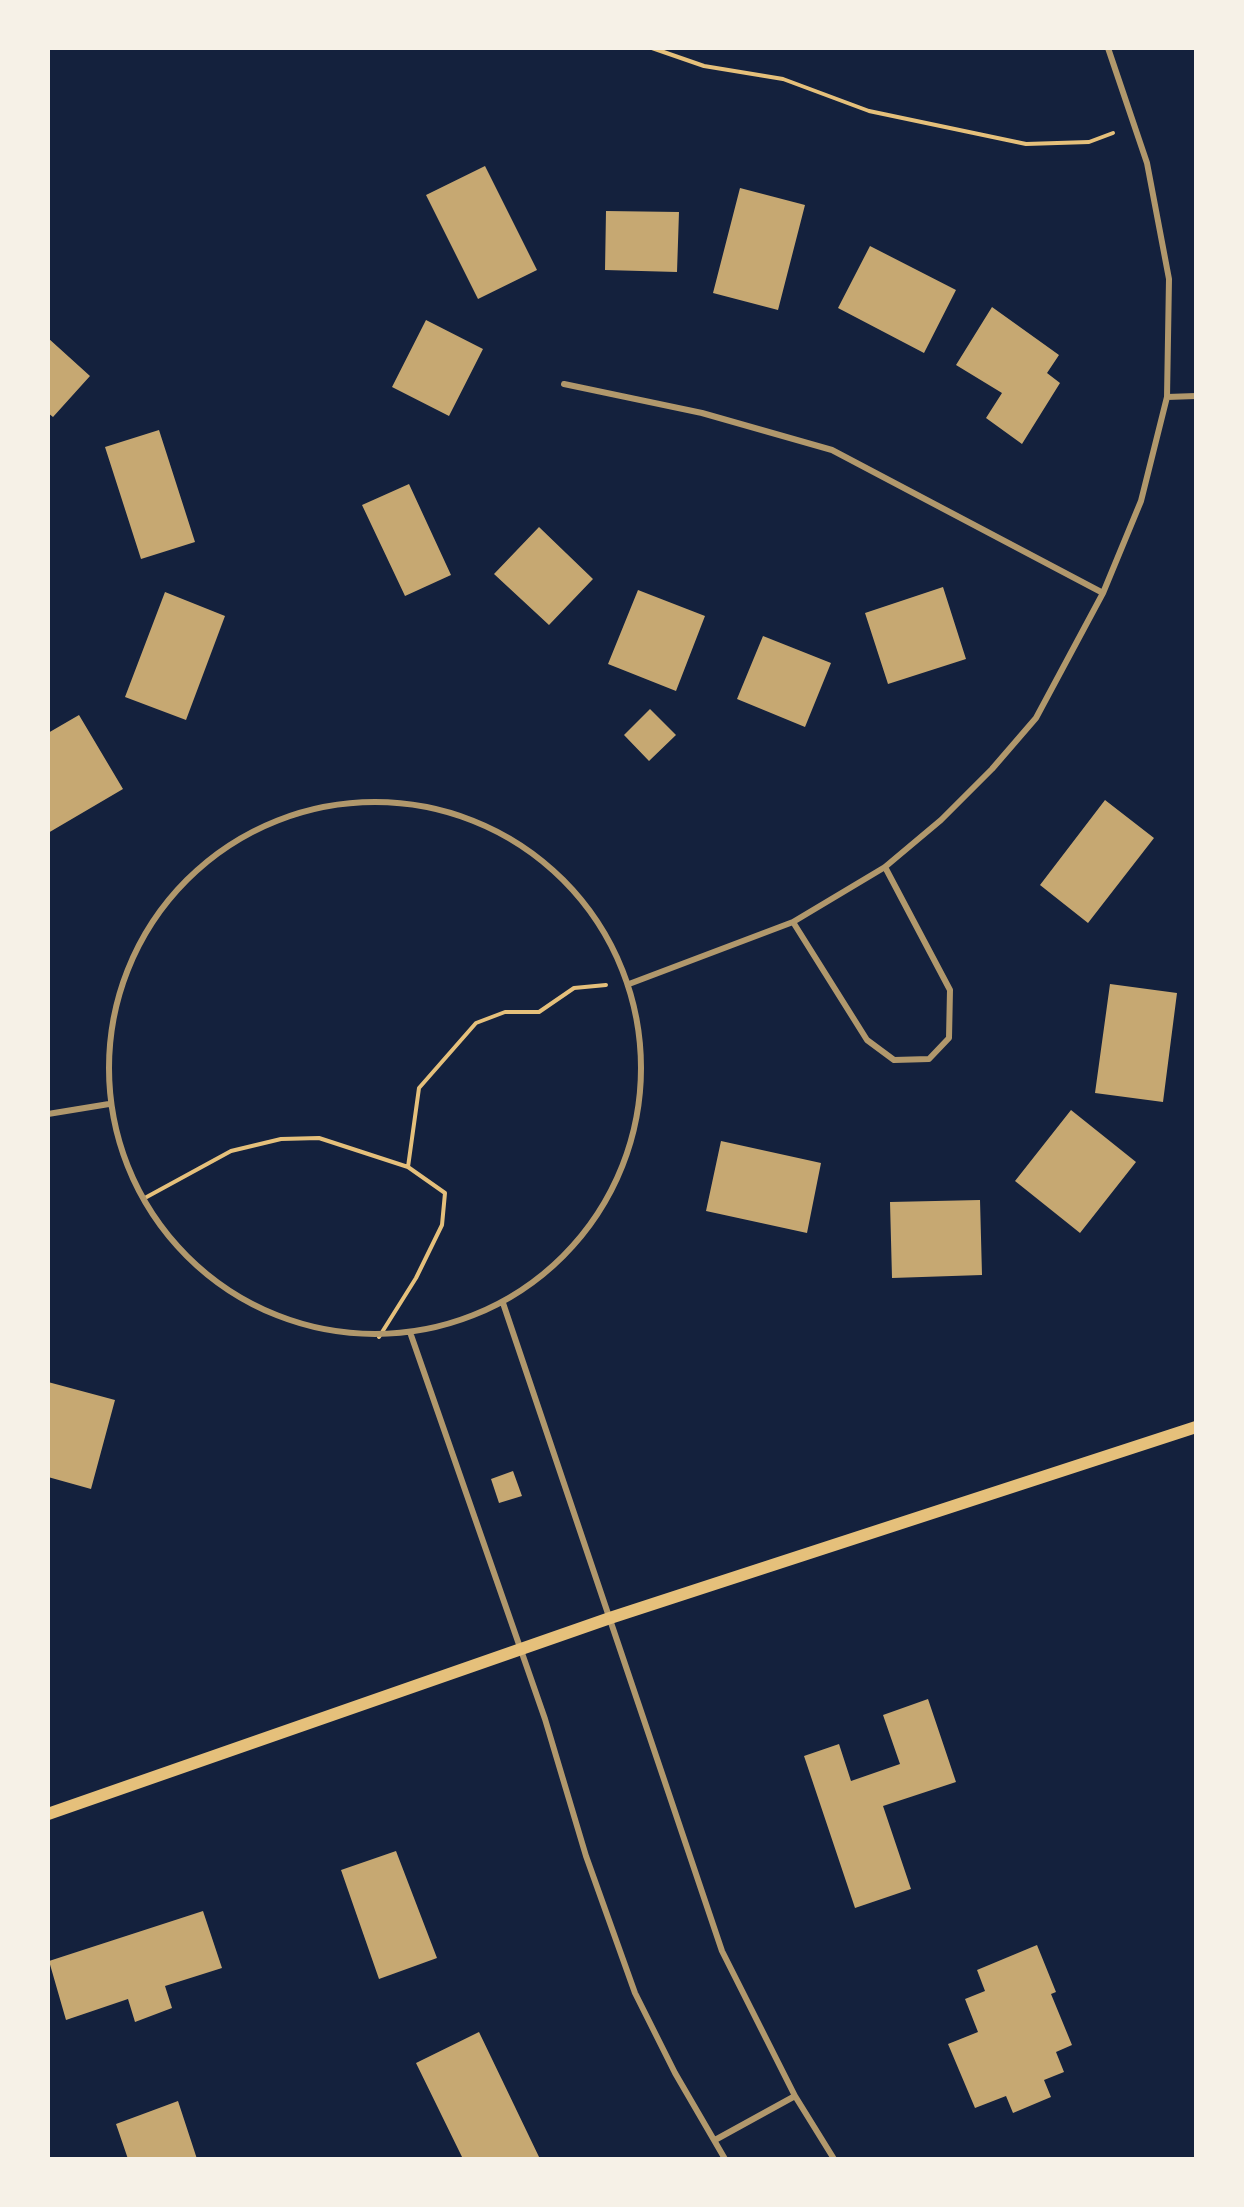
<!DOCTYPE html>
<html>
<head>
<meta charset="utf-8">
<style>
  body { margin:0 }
  #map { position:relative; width:1244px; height:2207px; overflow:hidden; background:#14213d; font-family:"Roboto Serif",serif }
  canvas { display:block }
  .frame { position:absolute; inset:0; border:50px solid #f6f1e7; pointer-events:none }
</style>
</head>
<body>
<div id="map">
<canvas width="1244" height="2207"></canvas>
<div class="frame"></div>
</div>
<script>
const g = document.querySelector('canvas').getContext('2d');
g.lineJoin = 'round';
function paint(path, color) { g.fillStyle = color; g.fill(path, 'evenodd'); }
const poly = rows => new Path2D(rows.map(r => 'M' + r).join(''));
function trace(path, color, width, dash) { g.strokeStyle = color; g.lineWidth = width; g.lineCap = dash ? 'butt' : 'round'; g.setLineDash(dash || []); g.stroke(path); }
paint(poly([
  [485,166,537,270,478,299,426,195],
  [740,188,805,205,778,310,713,293],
  [606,211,679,212,677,272,605,270],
  [870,246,956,290,924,353,838,308],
  [992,307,1059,355,1047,373,1060,383,1022,444,986,418,1002,393,956,365],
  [426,320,483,349,449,416,392,387],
  [48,338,90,376,53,417,48,413],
  [159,430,195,542,141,559,105,447],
  [409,484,451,575,405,596,362,505],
  [539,527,593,579,549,625,494,574],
  [943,587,966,659,888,684,865,613],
  [638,590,705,616,676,691,608,664],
  [165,592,225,616,186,720,125,697],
  [763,636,831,663,805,727,737,699],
  [650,709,676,735,649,761,624,735],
  [79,715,123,789,48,833,48,733],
  [1105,800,1154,838,1088,923,1040,885],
  [1110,984,1177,993,1163,1102,1095,1093],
  [1071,1110,1136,1162,1080,1233,1015,1181],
  [721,1141,821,1163,807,1233,706,1211],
  [980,1200,982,1275,892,1278,890,1202],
  [48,1382,115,1400,91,1489,48,1477],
  [513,1471,522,1496,499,1503,491,1479],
  [928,1699,956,1782,883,1806,911,1889,855,1908,804,1756,839,1744,851,1781,900,1764,883,1715],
  [396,1851,437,1958,379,1979,341,1870],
  [203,1911,222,1968,165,1986,172,2008,135,2022,128,1999,66,2020,49,1961],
  [1037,1945,1056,1992,1051,1994,1072,2045,1056,2052,1064,2072,1044,2080,1051,2097,1013,2113,1006,2096,975,2108,948,2044,978,2032,965,1999,985,1991,977,1970],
  [479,2032,540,2159,463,2159,416,2063],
  [178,2101,197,2159,128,2159,116,2124]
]), '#c6a872');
trace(poly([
  [652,48,704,66,783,79,869,111,1026,144,1089,142,1113,133],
  [408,1167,419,1088,476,1023,505,1012,539,1012,574,988,606,985],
  [143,1199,231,1151,281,1139,319,1138,408,1167,445,1193,442,1225,416,1278,379,1337]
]), '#e5c07b', 4);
trace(poly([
  [564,384,702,413,832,450,1103,593],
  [1167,397,1196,396],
  '109 1068a266 266 0 1 1 532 0a266 266 0 1 1-532 0Z',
  [793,922,867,1040,894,1060,929,1059,949,1038,950,990,885,867],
  [629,984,793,922,885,867,941,820,992,769,1036,718,1103,593,1141,501,1167,397,1169,279,1147,163,1108,48],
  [48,1114,109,1104],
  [503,1303,722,1951,795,2096,834,2159],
  [411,1335,545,1719,586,1856,635,1993,675,2073,725,2159],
  [715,2140,795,2096]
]), '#b1986c', 6);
trace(poly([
  [48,1814,610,1618,1196,1427]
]), '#e5c07b', 12);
</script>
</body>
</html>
